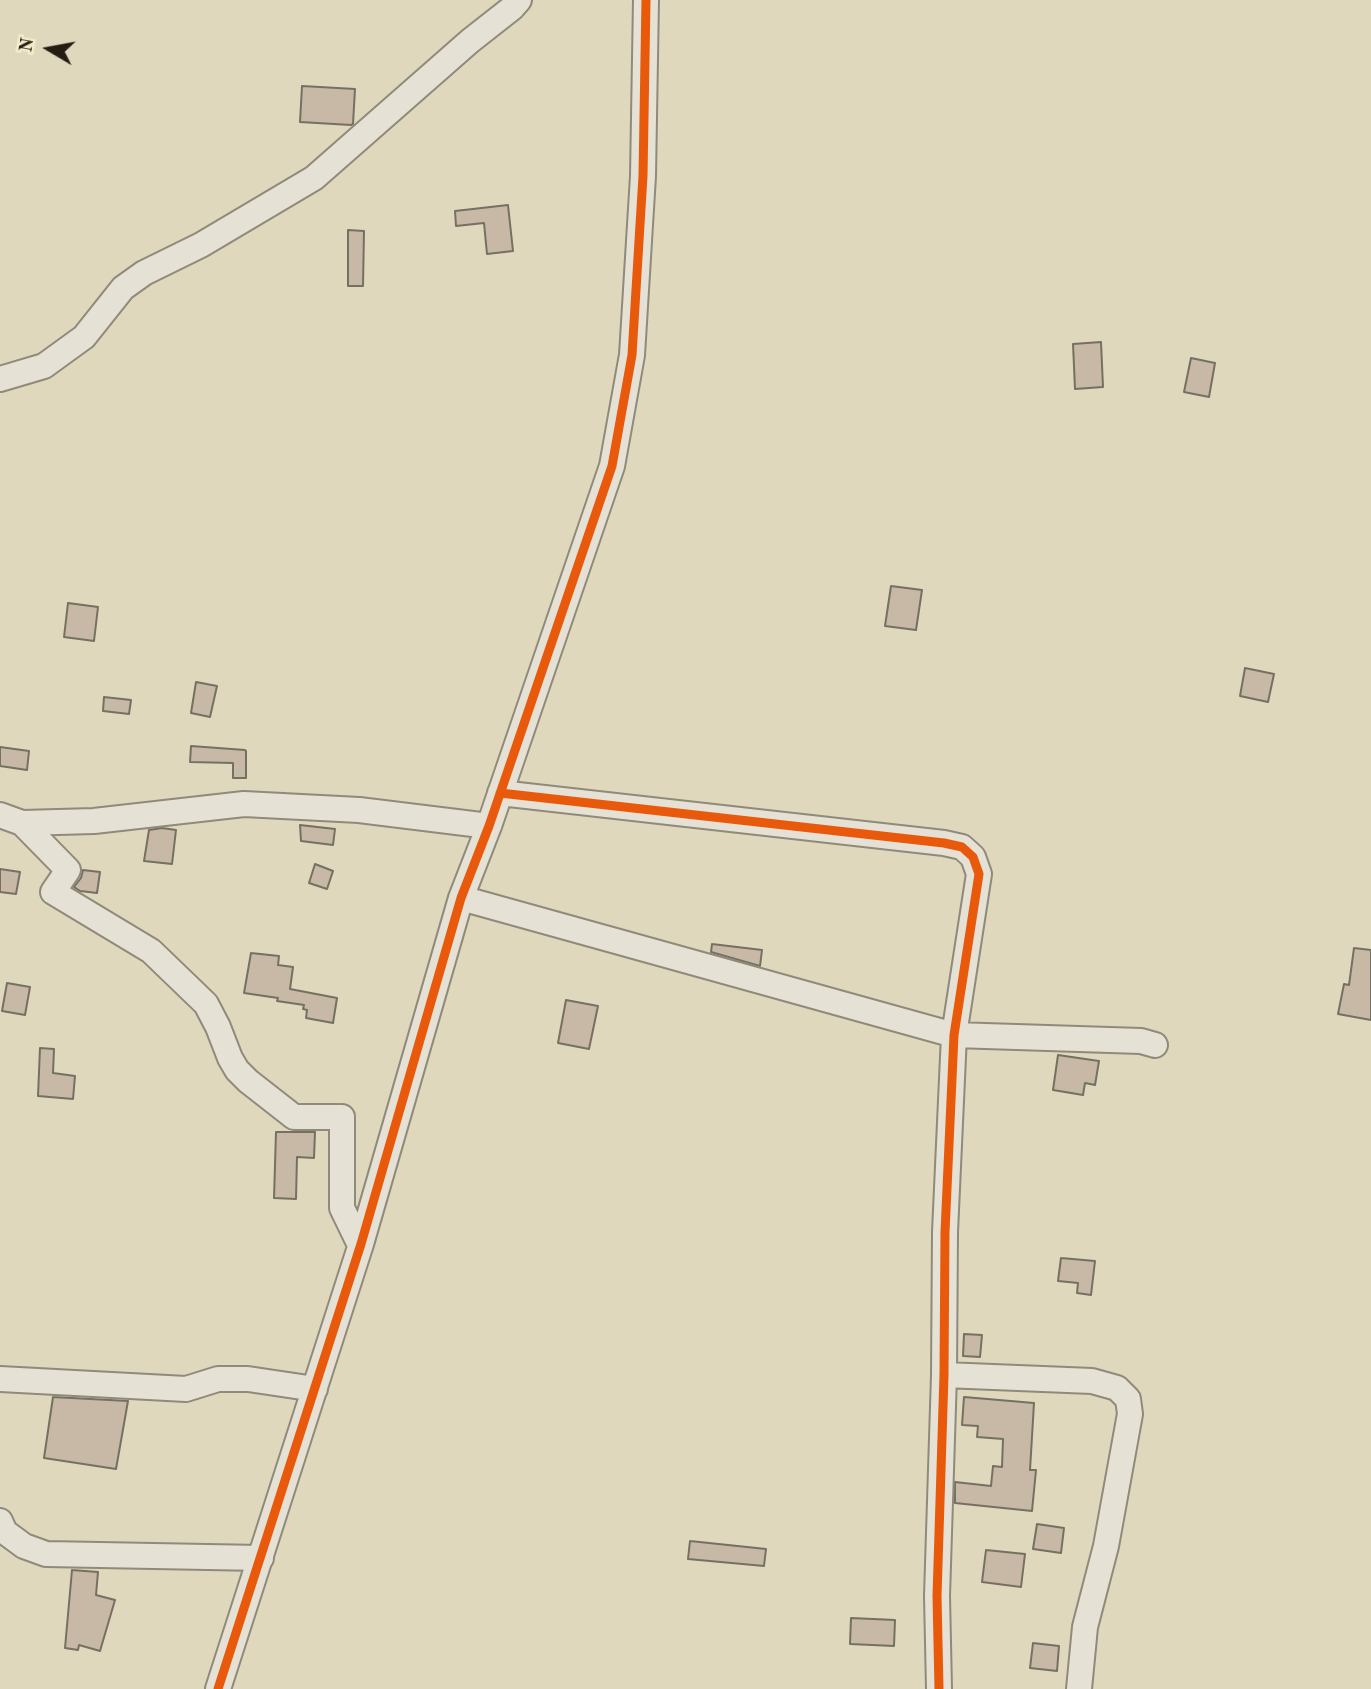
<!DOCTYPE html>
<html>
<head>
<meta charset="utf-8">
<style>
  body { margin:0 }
  #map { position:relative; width:1371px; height:1689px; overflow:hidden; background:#dfd8bc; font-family:"Old Standard TT",serif }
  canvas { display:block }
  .north { position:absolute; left:14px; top:14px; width:70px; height:70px; -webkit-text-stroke:5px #f4ebca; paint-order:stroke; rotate:280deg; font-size:19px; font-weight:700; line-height:28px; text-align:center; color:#251d13 }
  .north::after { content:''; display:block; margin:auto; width:24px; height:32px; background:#251d13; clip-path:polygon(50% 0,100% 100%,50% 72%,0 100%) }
</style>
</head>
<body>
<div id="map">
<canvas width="1371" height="1689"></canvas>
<div class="north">N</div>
</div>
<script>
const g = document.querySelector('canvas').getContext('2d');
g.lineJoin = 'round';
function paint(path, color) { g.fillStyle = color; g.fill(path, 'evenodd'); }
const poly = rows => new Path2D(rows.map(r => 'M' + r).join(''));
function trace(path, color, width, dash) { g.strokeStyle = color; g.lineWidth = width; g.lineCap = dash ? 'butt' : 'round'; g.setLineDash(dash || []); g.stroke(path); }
const building = poly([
  [302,86,355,89,353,124,351,125,300,122,302,86],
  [508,205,513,251,487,254,484,223,456,226,455,211,508,205],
  [348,230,364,231,363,286,348,286,348,230],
  [1101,342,1103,387,1075,389,1073,344,1101,342],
  [1191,358,1215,363,1209,397,1184,392,1191,358],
  [891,586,922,590,916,630,885,626,891,586],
  [68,603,98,607,94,641,64,637,68,603],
  [1245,668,1274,674,1268,702,1240,696,1245,668],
  [196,682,217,686,210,717,191,713,196,682],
  [104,697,131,700,129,714,103,711,104,697],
  [191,746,245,750,246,751,246,778,233,778,233,763,190,762,191,746],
  [0,747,29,751,27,770,0,766,0,747],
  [300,825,335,829,333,845,301,841,300,825],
  [162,828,176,830,172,864,144,861,149,830,162,828],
  [315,864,333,871,327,889,309,883,315,864],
  [0,869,20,872,16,894,0,892,0,869],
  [83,870,100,872,97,893,80,891,74,887,81,878,83,870],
  [712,944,762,950,760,966,711,952,712,944],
  [1354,948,1371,950,1371,1020,1338,1014,1344,984,1349,985,1354,948],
  [251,953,279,956,278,965,293,967,290,989,337,998,333,1023,306,1018,307,1010,303,1009,304,1005,277,1001,278,998,244,993,251,953],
  [7,983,30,987,25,1015,2,1011,7,983],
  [566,1000,598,1006,589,1049,558,1043,566,1000],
  [40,1048,54,1049,53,1073,75,1076,73,1099,38,1096,40,1048],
  [1058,1055,1099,1061,1095,1085,1085,1083,1083,1095,1053,1090,1058,1055],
  [276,1132,315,1132,314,1158,297,1157,296,1199,274,1198,276,1132],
  [1061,1258,1095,1261,1091,1295,1077,1293,1078,1283,1058,1281,1061,1258],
  [964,1334,982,1335,980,1357,963,1356,964,1334],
  [53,1397,128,1401,116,1469,44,1458,53,1397],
  [964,1397,1034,1403,1030,1470,1036,1470,1032,1511,955,1503,955,1482,991,1486,993,1466,1002,1467,1003,1439,977,1437,978,1426,962,1425,964,1397],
  [1037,1524,1064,1528,1061,1553,1033,1549,1037,1524],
  [690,1541,766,1549,764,1566,688,1559,690,1541],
  [986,1550,1025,1554,1021,1587,982,1582,986,1550],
  [72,1570,98,1572,96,1595,115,1600,100,1651,79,1645,78,1650,65,1648,72,1570],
  [851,1618,895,1620,894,1646,850,1644,851,1618],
  [1033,1643,1059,1646,1057,1671,1030,1668,1033,1643]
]);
paint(building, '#c8b8a6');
trace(building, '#757162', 2);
const minor = poly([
  [0,379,44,366,84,337,123,288,144,273,201,245,314,178,470,41,512,8,519,0],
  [500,793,944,843,962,847,973,857,979,874,954,1035,945,1232,944,1375,937,1596,939,1689],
  [0,815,22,823,94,821,244,804,359,810,489,826],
  [22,823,68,870,53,892,151,951,206,1004,218,1027,230,1058,237,1070,248,1081,294,1117,342,1117,342,1208,358,1241,361,1244],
  [461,898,954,1035,1141,1041,1155,1045],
  [944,1375,1092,1381,1117,1388,1128,1399,1130,1414,1106,1546,1085,1627,1079,1689],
  [0,1379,186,1389,218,1379,248,1379,315,1389],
  [0,1521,5,1532,24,1546,46,1554,261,1558],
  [218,1689,361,1244,461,898,489,826,612,466,632,355,643,176,646,0]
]);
trace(minor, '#8f8a79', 28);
trace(minor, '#e5e1d4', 24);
trace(poly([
  [500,793,944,843,962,847,973,857,979,874,954,1035,945,1232,944,1375,937,1596,939,1689],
  [218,1689,361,1244,461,898,489,826,612,466,632,355,643,176,646,0]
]), '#e8590c', 9);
</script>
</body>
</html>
